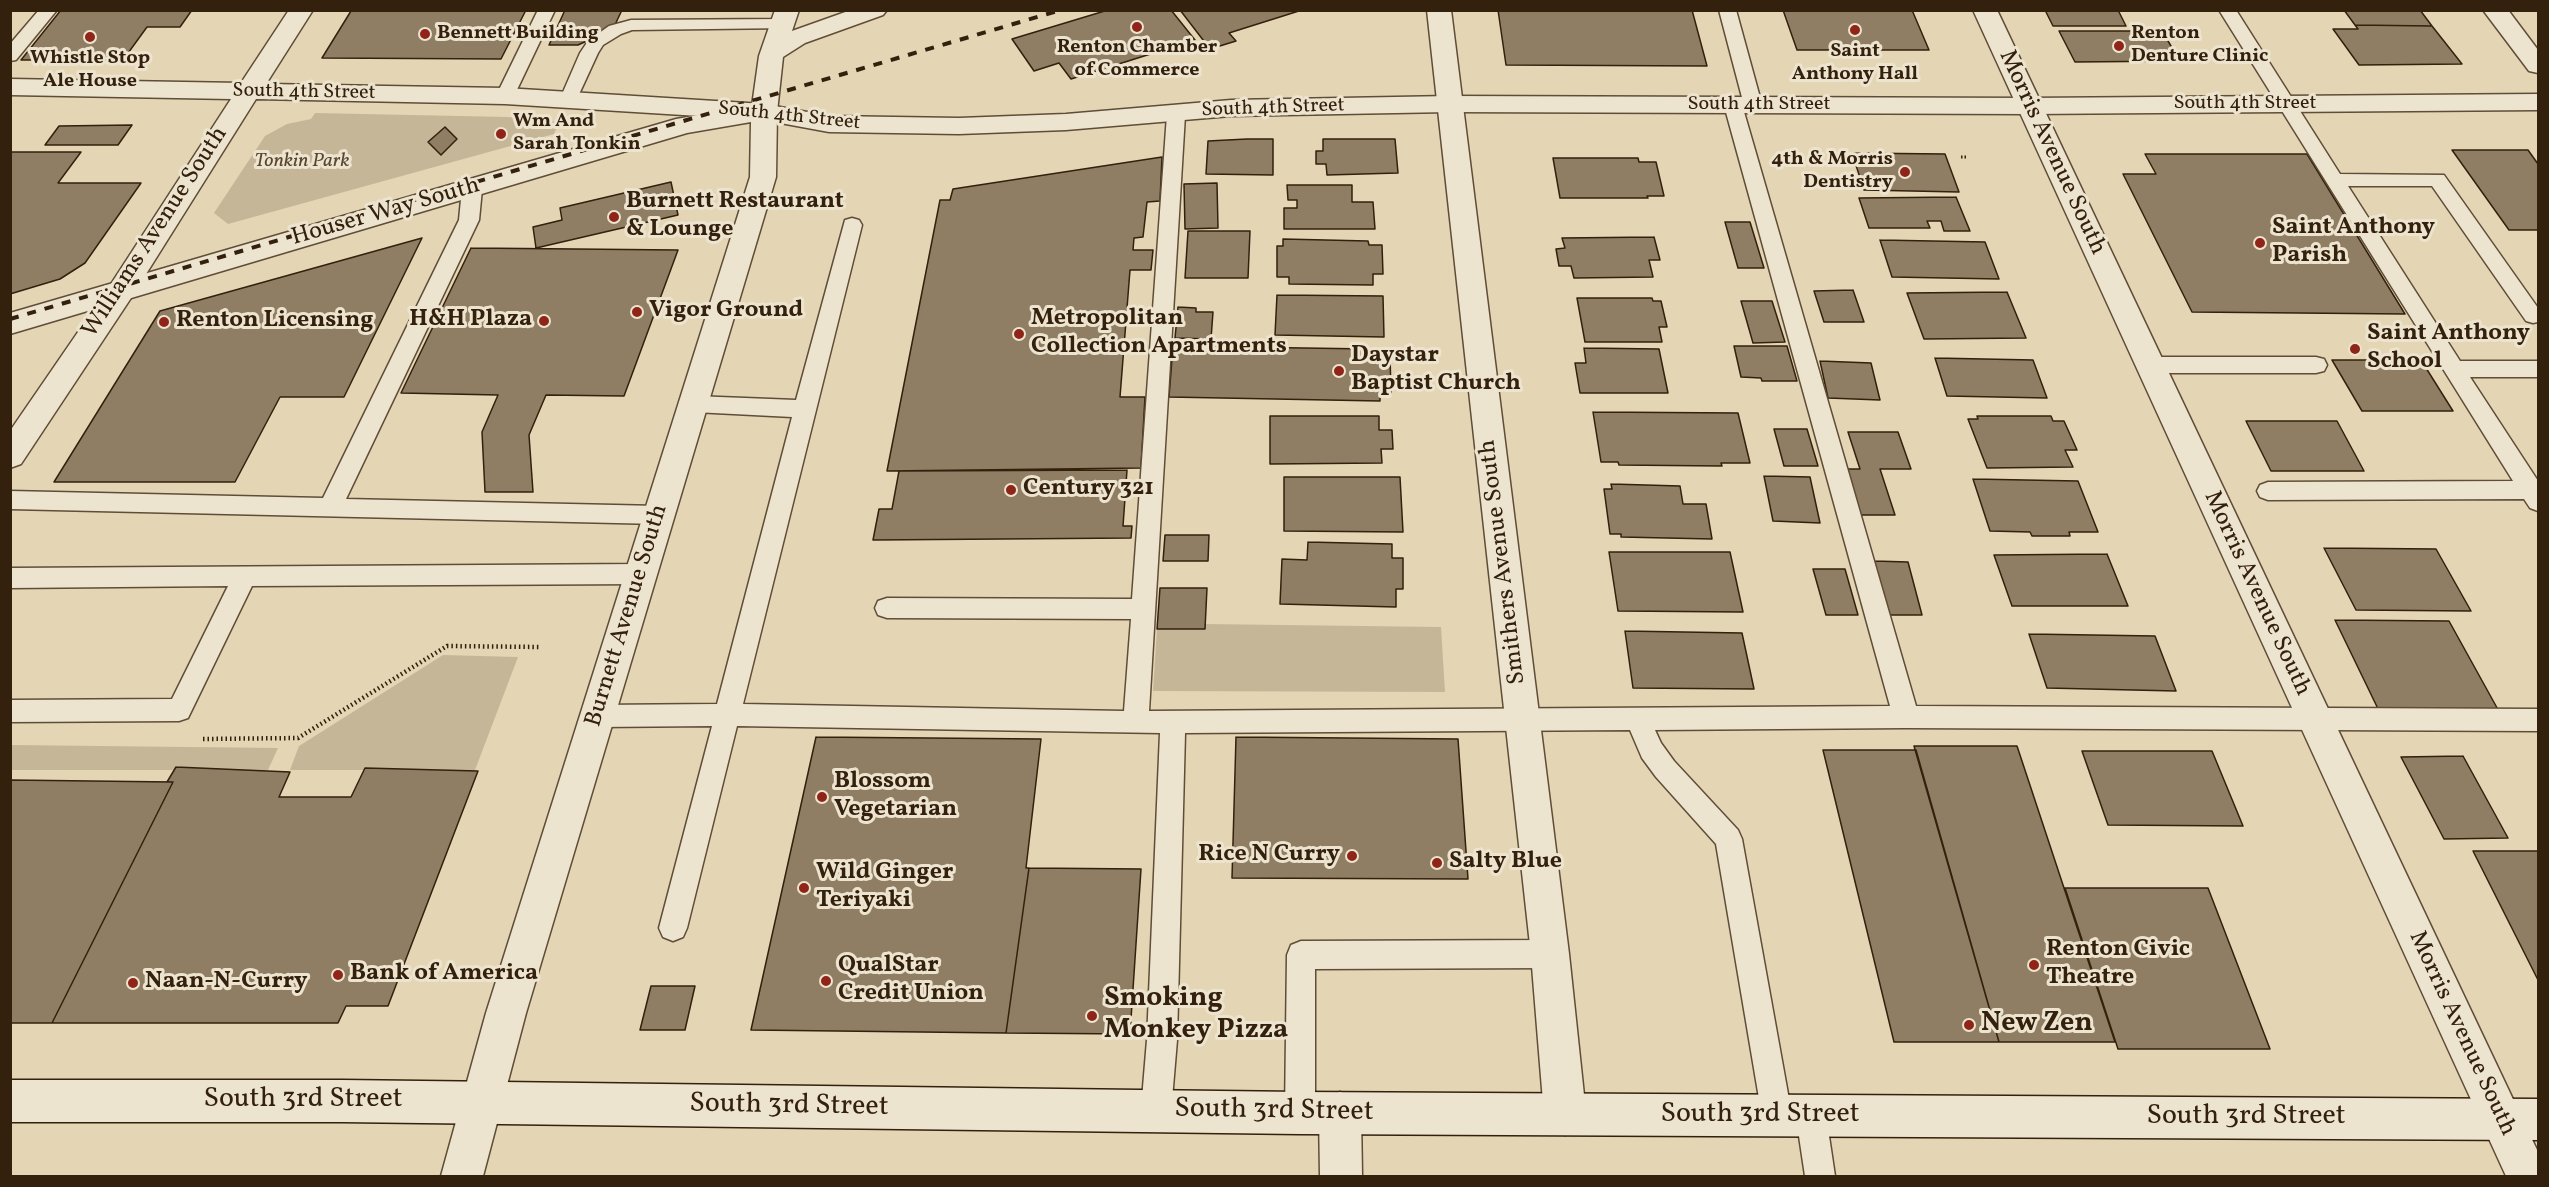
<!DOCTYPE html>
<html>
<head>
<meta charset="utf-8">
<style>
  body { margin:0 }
  #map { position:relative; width:2549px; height:1187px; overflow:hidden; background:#e4d5b5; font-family:Vollkorn,serif }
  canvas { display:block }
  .frame { position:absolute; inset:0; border:12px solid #33200d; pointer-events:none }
</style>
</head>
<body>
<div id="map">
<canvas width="2549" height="1187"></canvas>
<div class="frame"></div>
</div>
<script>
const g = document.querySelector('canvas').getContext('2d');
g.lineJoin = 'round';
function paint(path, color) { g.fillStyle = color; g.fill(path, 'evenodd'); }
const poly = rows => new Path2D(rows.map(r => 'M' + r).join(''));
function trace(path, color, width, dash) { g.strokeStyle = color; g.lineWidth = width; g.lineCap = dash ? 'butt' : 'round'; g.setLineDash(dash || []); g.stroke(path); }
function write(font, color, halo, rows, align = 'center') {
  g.font = font + ' Vollkorn,serif'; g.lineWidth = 6; g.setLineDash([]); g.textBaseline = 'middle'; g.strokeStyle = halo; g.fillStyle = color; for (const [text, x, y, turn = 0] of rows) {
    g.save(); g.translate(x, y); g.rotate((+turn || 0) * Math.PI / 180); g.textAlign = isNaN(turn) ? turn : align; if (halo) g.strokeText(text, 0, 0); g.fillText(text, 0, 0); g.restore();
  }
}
paint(poly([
  [315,113,507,117,559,122,554,134,228,224,214,213,265,136,287,124,311,119],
  [1205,624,1441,627,1445,692,1153,691,1157,629],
  [443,655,518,657,475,770,290,770,299,746],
  [11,745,278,748,268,770,11,770]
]), '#c6b698');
const building = poly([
  [61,10,192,10,180,27,147,27,123,60,21,60,61,10],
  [526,10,501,59,322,58,351,11,526,10],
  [565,10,622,10,613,29,578,45,549,45,565,10],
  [1108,10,1171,10,1195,40,1071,79,1059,63,1034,71,1012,39,1108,10],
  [1180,10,1302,10,1229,33,1236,41,1210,49,1180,10],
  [1498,10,1692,10,1707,66,1506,65,1498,10],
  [1783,10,1912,10,1929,50,1797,50,1783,10],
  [2045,10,2118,10,2126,26,2053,26,2045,10],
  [2344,10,2420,10,2432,26,2355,25,2344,10],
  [2355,25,2432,26,2462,64,2359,65,2333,29,2358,29,2355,25],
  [2059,31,2162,31,2180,61,2075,62,2059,31],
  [132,125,118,145,45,145,59,126,132,125],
  [445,127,457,139,441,155,428,142,445,127],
  [1247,139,1273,139,1273,175,1206,174,1208,141,1247,139],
  [1323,139,1395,139,1398,173,1327,175,1326,164,1316,164,1316,151,1323,151,1323,139],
  [2452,150,2528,150,2538,164,2538,230,2509,230,2452,150],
  [10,152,81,152,58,183,141,183,85,263,60,279,10,294,10,152],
  [1852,153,1945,154,1959,192,1864,190,1852,153],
  [2145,154,2307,154,2405,314,2192,312,2123,174,2156,174,2145,154],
  [1162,157,1160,201,1147,202,1143,237,1134,238,1133,250,1153,250,1151,270,1130,270,1120,397,1145,397,1141,468,887,471,940,200,950,200,953,189,1162,157],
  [1553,158,1638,158,1639,162,1656,162,1664,196,1647,196,1648,198,1560,198,1553,158],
  [671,182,678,215,536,248,533,227,562,220,560,208,671,182],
  [1217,183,1218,228,1185,229,1184,184,1217,183],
  [1287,185,1352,185,1352,202,1373,202,1375,229,1284,229,1284,208,1297,208,1297,200,1288,200,1287,185],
  [1956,197,1970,231,1944,231,1941,221,1927,221,1930,228,1869,228,1859,198,1956,197],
  [1725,222,1750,222,1764,268,1738,268,1725,222],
  [1188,231,1250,231,1248,278,1185,278,1188,231],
  [1654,237,1660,260,1649,260,1653,277,1574,278,1571,266,1559,266,1556,249,1565,248,1562,238,1654,237],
  [422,238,344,397,280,397,235,482,54,482,160,311,422,238],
  [1283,239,1368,241,1369,245,1382,245,1383,274,1373,274,1373,285,1289,284,1289,277,1277,277,1277,246,1283,246,1283,239],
  [1880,240,1985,242,1999,279,1892,277,1880,240],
  [471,248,678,250,624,396,546,395,529,435,533,492,485,492,482,432,498,395,401,393,471,248],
  [1853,290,1864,322,1824,322,1814,291,1853,290],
  [2007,292,2026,338,1924,339,1907,293,2007,292],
  [1277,295,1383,296,1384,337,1275,335,1277,295],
  [1577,298,1652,298,1653,301,1661,301,1667,327,1659,327,1662,342,1585,342,1577,298],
  [1741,301,1772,301,1785,342,1753,343,1741,301],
  [1178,307,1196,308,1196,312,1213,312,1211,339,1175,338,1178,307],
  [1173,346,1369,349,1370,354,1390,355,1391,393,1380,393,1380,401,1169,397,1173,346],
  [1734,346,1787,346,1797,381,1762,381,1761,378,1741,377,1734,346],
  [1584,348,1659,349,1668,393,1580,393,1575,363,1586,363,1584,348],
  [1935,358,2033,360,2047,398,1947,396,1935,358],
  [2332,360,2421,360,2453,411,2362,411,2332,360],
  [1820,361,1871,363,1880,400,1828,398,1820,361],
  [1593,412,1738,413,1750,463,1721,463,1722,466,1619,465,1618,462,1601,462,1593,412],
  [1270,416,1379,416,1379,430,1392,430,1393,449,1381,449,1382,463,1270,464,1270,416],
  [1977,416,2051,416,2053,421,2064,421,2077,450,2065,450,2073,467,1987,468,1968,419,1978,419,1977,416],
  [2246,421,2337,421,2364,471,2271,471,2246,421],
  [1774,429,1807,429,1818,466,1784,466,1774,429],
  [1848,432,1898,432,1911,469,1880,469,1895,515,1860,515,1846,469,1860,469,1848,432],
  [1127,470,1123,526,1132,526,1131,538,873,540,879,509,892,509,899,471,1127,470],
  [1764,476,1810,477,1820,523,1773,521,1764,476],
  [1284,477,1400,477,1403,532,1284,531,1284,477],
  [1973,479,2078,481,2098,532,2069,532,2070,536,2032,536,2030,532,1990,531,1973,479],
  [1611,484,1680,486,1683,504,1706,504,1712,539,1621,537,1621,534,1610,534,1604,489,1612,489,1611,484],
  [1165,535,1209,535,1208,561,1163,561,1165,535],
  [1308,542,1392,544,1392,558,1403,558,1403,589,1396,589,1396,607,1280,604,1282,559,1307,560,1308,542],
  [2324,548,2436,549,2471,611,2356,610,2324,548],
  [1609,552,1730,552,1743,612,1618,611,1609,552],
  [2107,554,2128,606,2012,606,1994,555,2107,554],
  [1874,561,1908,562,1922,615,1887,615,1874,561],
  [1813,569,1845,569,1858,615,1826,615,1813,569],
  [1160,588,1207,588,1205,629,1157,629,1160,588],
  [2335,620,2449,621,2501,715,2381,715,2335,620],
  [1625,631,1742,633,1754,689,1633,688,1625,631],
  [2029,634,2155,636,2176,691,2047,688,2029,634],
  [816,737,1041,739,1026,868,1029,868,1006,1033,751,1030,816,737],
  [1236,737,1458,739,1468,879,1232,878,1236,737],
  [1914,746,2017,746,2115,1042,1999,1042,1914,746],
  [1823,750,1916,750,1999,1042,1894,1042,1823,750],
  [2082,751,2212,751,2243,826,2108,825,2082,751],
  [2463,756,2508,838,2444,839,2401,757,2463,756],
  [176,767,290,772,279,797,351,797,365,768,478,771,388,1006,346,1006,338,1023,52,1023,173,782,167,782,176,767],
  [10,780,173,782,52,1023,10,1023,10,780],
  [2473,851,2538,851,2538,980,2473,851],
  [1029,868,1141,869,1130,1034,1006,1033,1029,868],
  [2065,888,2208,888,2270,1049,2118,1049,2065,888],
  [651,986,695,986,685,1030,640,1030,651,986]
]);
paint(building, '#8f7e64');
trace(building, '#33200d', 1.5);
const service = poly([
  [39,10,57,10,16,60,10,61,10,44,39,10],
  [538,10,555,10,514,96,511,100,505,102,499,100,496,96,538,10],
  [1719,10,1736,10,1762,105,1759,109,1753,111,1747,109,1744,105,1719,10],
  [2219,10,2236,10,2340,174,2444,175,2538,308,2538,322,2533,323,2526,321,2432,186,2348,186,2460,361,2538,361,2538,377,2470,377,2538,481,2538,511,2530,508,2524,499,2268,500,2260,497,2257,491,2260,485,2268,482,2513,481,2219,10],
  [783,19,789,20,792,24,789,28,632,30,621,34,603,45,598,53,575,103,569,105,563,103,560,99,580,53,588,41,609,26,631,20,783,19],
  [1733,99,1739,101,1742,105,1916,706,2538,709,2538,731,1906,728,1655,730,1661,743,1674,761,1738,830,1742,839,1792,1116,1788,1127,1777,1131,1766,1127,1762,1116,1716,844,1656,777,1642,758,1630,730,1185,733,1177,1040,1171,1111,1167,1122,1156,1126,1145,1122,1141,1111,1147,1040,1160,733,737,726,687,928,683,937,673,941,663,937,659,928,712,726,597,727,588,724,584,716,588,708,597,705,717,704,792,417,694,412,686,410,683,404,686,398,694,396,796,400,845,220,852,218,859,220,862,225,743,704,1124,711,1131,619,887,618,878,615,875,608,878,601,887,598,1132,599,1167,115,1169,111,1176,109,1183,111,1185,115,1149,711,1890,706,1724,105,1727,101,1733,99],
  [472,183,479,184,482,189,479,220,346,499,659,506,667,508,671,515,667,522,659,524,10,509,10,491,323,498,459,220,462,189,465,184,472,183],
  [2150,357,2316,357,2324,359,2327,365,2324,371,2316,373,2150,373,2142,371,2139,365,2142,359,2150,357],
  [642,564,650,567,654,574,650,581,642,584,252,586,188,718,179,721,10,722,10,700,172,699,228,586,10,588,10,568,642,564],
  [1550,940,1560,944,1564,954,1560,964,1550,968,1315,969,1315,1113,1311,1124,1300,1128,1289,1124,1285,1113,1287,955,1291,945,1301,941,1550,940],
  [1811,1101,1822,1105,1826,1116,1835,1176,1805,1176,1796,1116,1800,1105,1811,1101]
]);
const minor = poly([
  [775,10,799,10,792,31,851,10,887,10,883,15,805,43,783,57,777,112,776,177,526,1013,483,1176,441,1176,486,1013,750,177,751,122,687,133,10,334,10,313,676,119,752,106,759,56,775,10],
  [1427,10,1451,10,1569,954,1586,1114,1580,1129,1565,1135,1550,1129,1544,1114,1531,954,1427,10],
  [1973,10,1997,10,2538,1152,2538,1176,2506,1176,1973,10],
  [2483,10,2508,10,2538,50,2538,73,2529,71,2483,10],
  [1340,1092,1355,1098,1361,1113,1362,1176,1320,1176,1319,1113,1325,1098,1340,1092]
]);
const tertiary = poly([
  [289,10,313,10,266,84,505,88,764,104,829,116,959,118,1066,114,1231,100,1450,96,2029,98,2538,94,2538,110,2029,114,1450,112,1231,116,1066,130,959,134,829,132,764,120,505,104,256,99,131,298,21,464,10,468,10,431,111,284,231,99,10,95,10,79,241,83,289,10]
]);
const secondary = poly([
  [10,1080,342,1080,1300,1092,2538,1099,2538,1140,1300,1134,342,1122,10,1122,10,1080]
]);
trace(service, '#5f4d37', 3);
trace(minor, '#5f4d37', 3);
trace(tertiary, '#5f4d37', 3);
trace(secondary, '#33200d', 3);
trace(poly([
  [1961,157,1966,157]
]), '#33200d', 3, [1.5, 2]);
trace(poly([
  [203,739,298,738,447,646,541,647]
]), '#33200d', 4.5, [1.5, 3]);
paint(service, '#ede4cf');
paint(minor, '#ede4cf');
paint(tertiary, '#ede4cf');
paint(secondary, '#ede4cf');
trace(poly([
  [10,319,1061,10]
]), '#33200d', 4, [9, 9]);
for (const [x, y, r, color] of [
  [1137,27,6,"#8f2418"],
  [1855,30,6,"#8f2418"],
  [425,34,6,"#8f2418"],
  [90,37,6,"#8f2418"],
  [2119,46,6,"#8f2418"],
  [501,134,6,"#8f2418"],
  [1905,172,6,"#8f2418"],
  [614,217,6,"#8f2418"],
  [2260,243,6,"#8f2418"],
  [637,312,6,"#8f2418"],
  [544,321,6,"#8f2418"],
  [164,322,6,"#8f2418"],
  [1019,334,6,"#8f2418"],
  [2355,349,6,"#8f2418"],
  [1339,371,6,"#8f2418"],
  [1011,490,6,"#8f2418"],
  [822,797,6,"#8f2418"],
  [1352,856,6,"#8f2418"],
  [1437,863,6,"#8f2418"],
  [804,888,6,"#8f2418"],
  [2034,965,6,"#8f2418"],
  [338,975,6,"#8f2418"],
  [826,981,6,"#8f2418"],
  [133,983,6,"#8f2418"],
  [1092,1016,6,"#8f2418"],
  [1969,1025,6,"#8f2418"]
]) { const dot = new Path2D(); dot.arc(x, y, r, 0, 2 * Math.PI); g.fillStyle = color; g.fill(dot); trace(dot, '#ede4cf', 2); }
write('bold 20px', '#33200d', '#ede4cf', [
  ["Bennett Building",437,34],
  ["Renton",2131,34],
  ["Denture Clinic",2131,57],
  ["Renton Chamber",1137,48,"center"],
  ["of Commerce",1137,71,"center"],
  ["Saint",1855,52,"center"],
  ["Anthony Hall",1855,75,"center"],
  ["Whistle Stop",90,59,"center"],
  ["Ale House",90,82,"center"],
  ["Wm And",513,122],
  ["Sarah Tonkin",513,145],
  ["4th & Morris",1893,160,"right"],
  ["Dentistry",1893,183,"right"]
], 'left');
write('20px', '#33200d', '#ede4cf', [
  ["South 4th Street",304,93,1],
  ["South 4th Street",2245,104],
  ["South 4th Street",1759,105],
  ["South 4th Street",1273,109,-2],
  ["South 4th Street",789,117,6]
]);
write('italic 20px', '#584630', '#ede4cf', [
  ["Tonkin Park",302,162]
]);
write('24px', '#33200d', '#ede4cf', [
  ["Morris Avenue South",2051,153,65],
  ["Houser Way South",386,213,-16],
  ["Williams Avenue South",156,233,-57],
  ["Smithers Avenue South",1504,562,-97],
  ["Morris Avenue South",2256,594,65],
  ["Burnett Avenue South",628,616,-73],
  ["Morris Avenue South",2461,1034,65]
]);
write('bold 24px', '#33200d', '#ede4cf', [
  ["Burnett Restaurant",626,203],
  ["& Lounge",626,231],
  ["Saint Anthony",2272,229],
  ["Parish",2272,257],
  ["Vigor Ground",649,312],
  ["Metropolitan",1031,320],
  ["Collection Apartments",1031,348],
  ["H&H Plaza",532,321,"right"],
  ["Renton Licensing",176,322],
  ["Saint Anthony",2367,335],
  ["School",2367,363],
  ["Daystar",1351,357],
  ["Baptist Church",1351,385],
  ["Century 321",1023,490],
  ["Blossom",834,783],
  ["Vegetarian",834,811],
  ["Rice N Curry",1340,856,"right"],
  ["Salty Blue",1449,863],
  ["Wild Ginger",816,874],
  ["Teriyaki",816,902],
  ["Renton Civic",2046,951],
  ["Theatre",2046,979],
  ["QualStar",838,967],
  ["Credit Union",838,995],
  ["Bank of America",350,975],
  ["Naan-N-Curry",145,983]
], 'left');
write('bold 28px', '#33200d', '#ede4cf', [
  ["Smoking",1104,1000],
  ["Monkey Pizza",1104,1032],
  ["New Zen",1981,1025]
], 'left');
write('28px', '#33200d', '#ede4cf', [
  ["South 3rd Street",303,1101],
  ["South 3rd Street",789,1107,1],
  ["South 3rd Street",1274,1112,1],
  ["South 3rd Street",1760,1116],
  ["South 3rd Street",2246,1118]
]);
</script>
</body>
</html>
